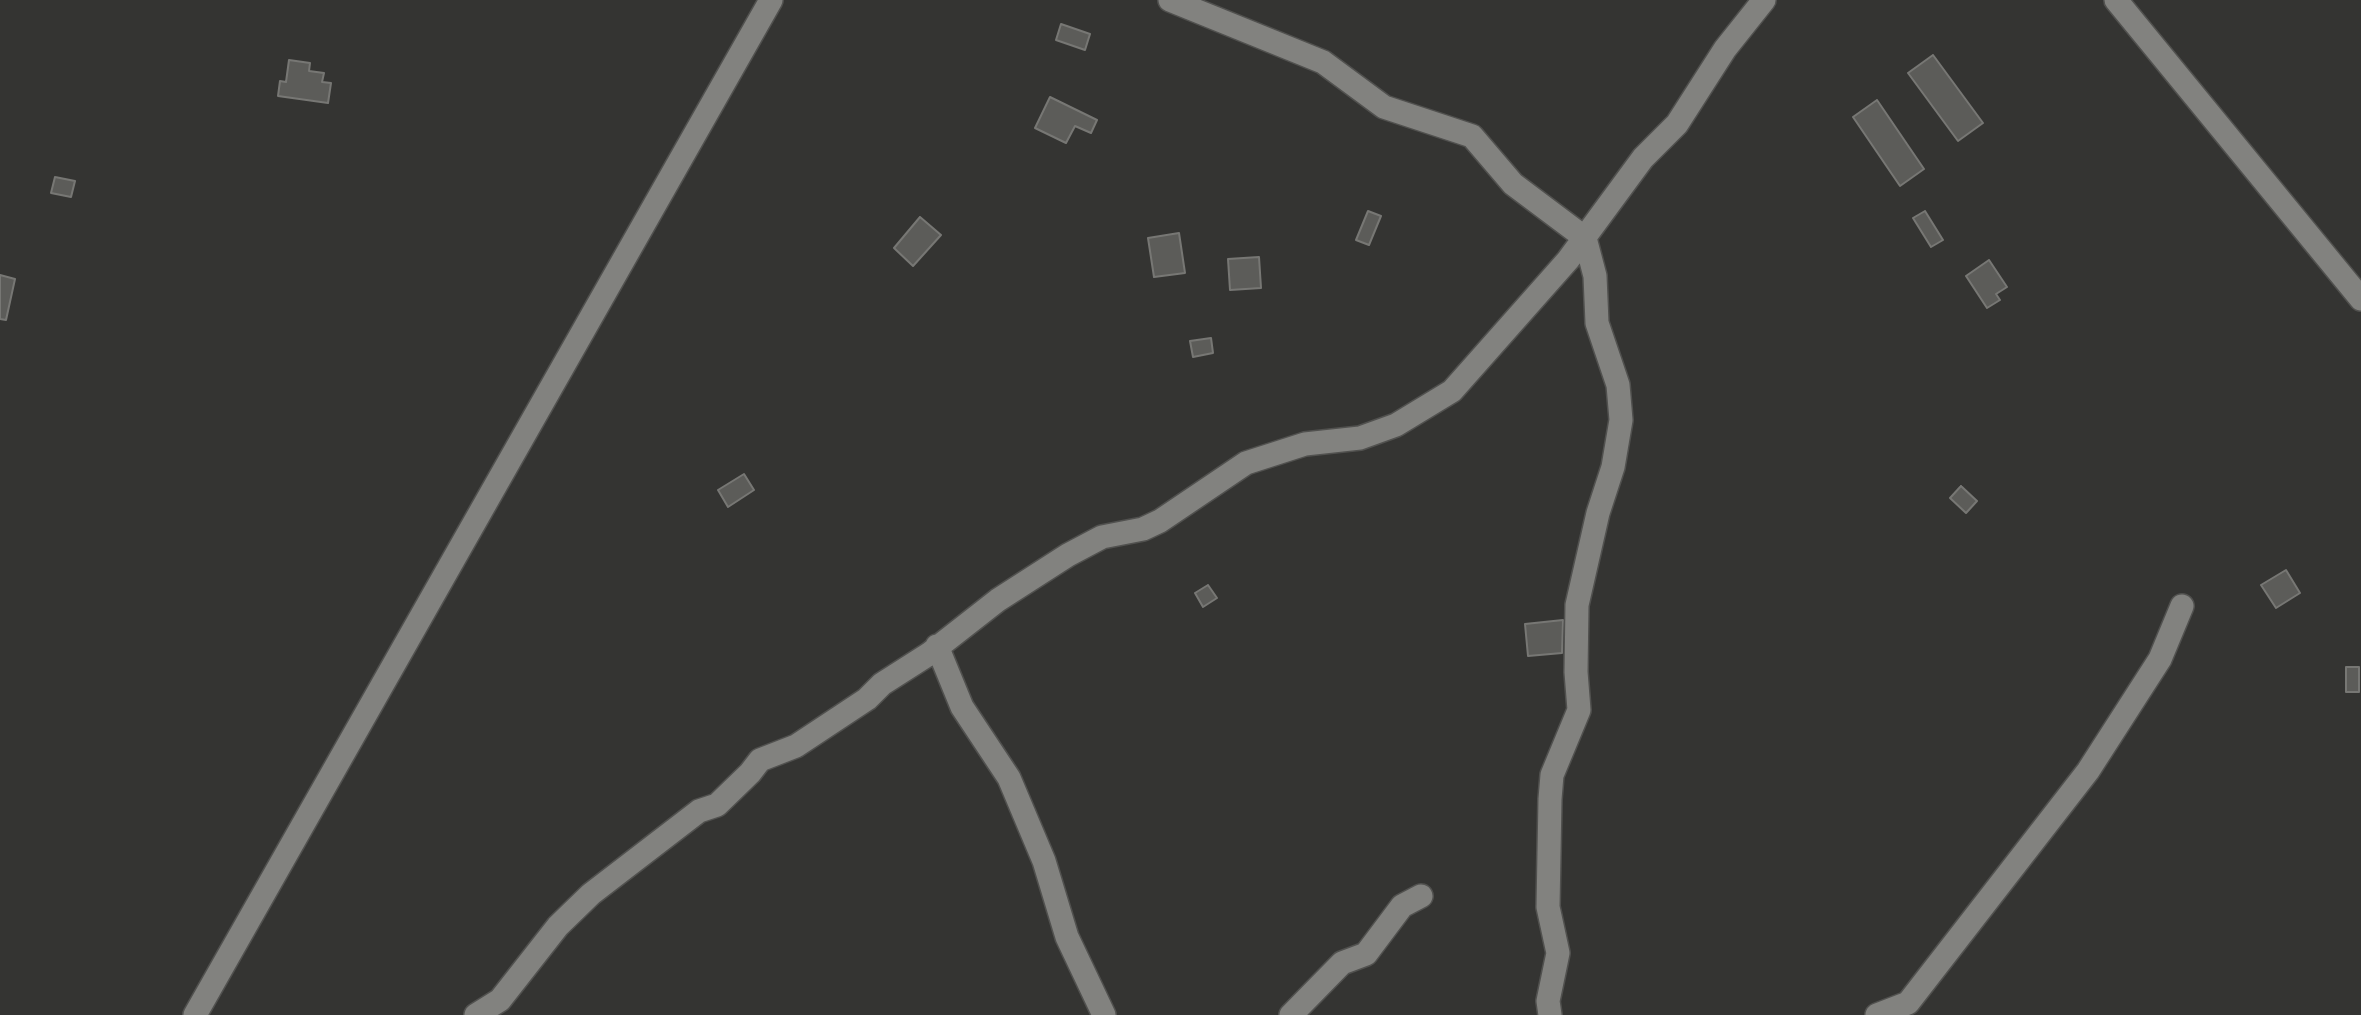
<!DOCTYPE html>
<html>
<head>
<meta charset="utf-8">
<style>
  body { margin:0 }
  canvas { display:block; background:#343432 }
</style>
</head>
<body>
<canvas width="2361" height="1015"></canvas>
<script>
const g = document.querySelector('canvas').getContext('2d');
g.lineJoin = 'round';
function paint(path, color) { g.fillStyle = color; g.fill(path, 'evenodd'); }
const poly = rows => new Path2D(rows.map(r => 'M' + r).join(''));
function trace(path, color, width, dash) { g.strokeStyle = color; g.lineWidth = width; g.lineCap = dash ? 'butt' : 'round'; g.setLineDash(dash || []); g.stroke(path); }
const building = poly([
  [1061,24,1090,34,1085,50,1056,40,1061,24],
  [1933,55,1983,123,1958,141,1908,73,1933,55],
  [289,60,310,63,309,71,324,73,322,82,331,83,328,103,278,96,280,81,286,82,289,60],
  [1050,97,1097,120,1091,133,1075,126,1066,143,1035,128,1050,97],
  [1877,100,1924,169,1900,186,1853,117,1877,100],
  [55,177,75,181,71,197,51,193,55,177],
  [1368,211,1381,216,1369,245,1356,240,1368,211],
  [1925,211,1943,240,1931,247,1913,218,1925,211],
  [920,217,941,235,913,266,894,248,920,217],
  [1179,233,1185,273,1154,277,1148,238,1179,233],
  [1259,257,1261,288,1230,290,1228,259,1259,257],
  [1989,260,2007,287,1996,294,2000,300,1987,308,1966,276,1989,260],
  [0,275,15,279,6,320,0,319,0,275],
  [1211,338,1213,353,1193,357,1190,341,1211,338],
  [744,474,754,490,728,507,718,490,744,474],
  [1961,486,1977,501,1966,513,1950,498,1961,486],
  [2286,570,2300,593,2276,608,2261,585,2286,570],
  [1208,585,1217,598,1203,607,1195,593,1208,585],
  [1563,620,1562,653,1528,656,1525,624,1563,620],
  [2346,667,2359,667,2359,692,2346,692,2346,667]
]);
paint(building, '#5c5c59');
trace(building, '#777774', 2);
const minor = poly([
  [1170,0,1323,62,1384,107,1472,136,1513,184,1585,238,1595,276,1597,323,1618,385,1621,420,1613,467,1598,513,1577,605,1576,672,1579,710,1552,775,1550,799,1548,907,1558,953,1548,1001,1550,1015],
  [2116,0,2361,299],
  [937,646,962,707,1009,778,1044,861,1067,937,1104,1015],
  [195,1015,771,0],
  [476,1015,500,1000,558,926,591,894,699,811,717,805,750,773,760,760,796,746,867,699,882,684,929,654,998,600,1068,555,1102,537,1143,529,1160,521,1246,463,1305,444,1360,438,1396,425,1452,391,1568,260,1643,158,1677,124,1725,49,1764,0],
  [1291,1015,1342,963,1366,954,1402,906,1421,896],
  [1877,1015,1908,1003,2088,771,2160,659,2182,606]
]);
trace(minor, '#51514f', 26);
trace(minor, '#82827f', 23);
</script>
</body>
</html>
